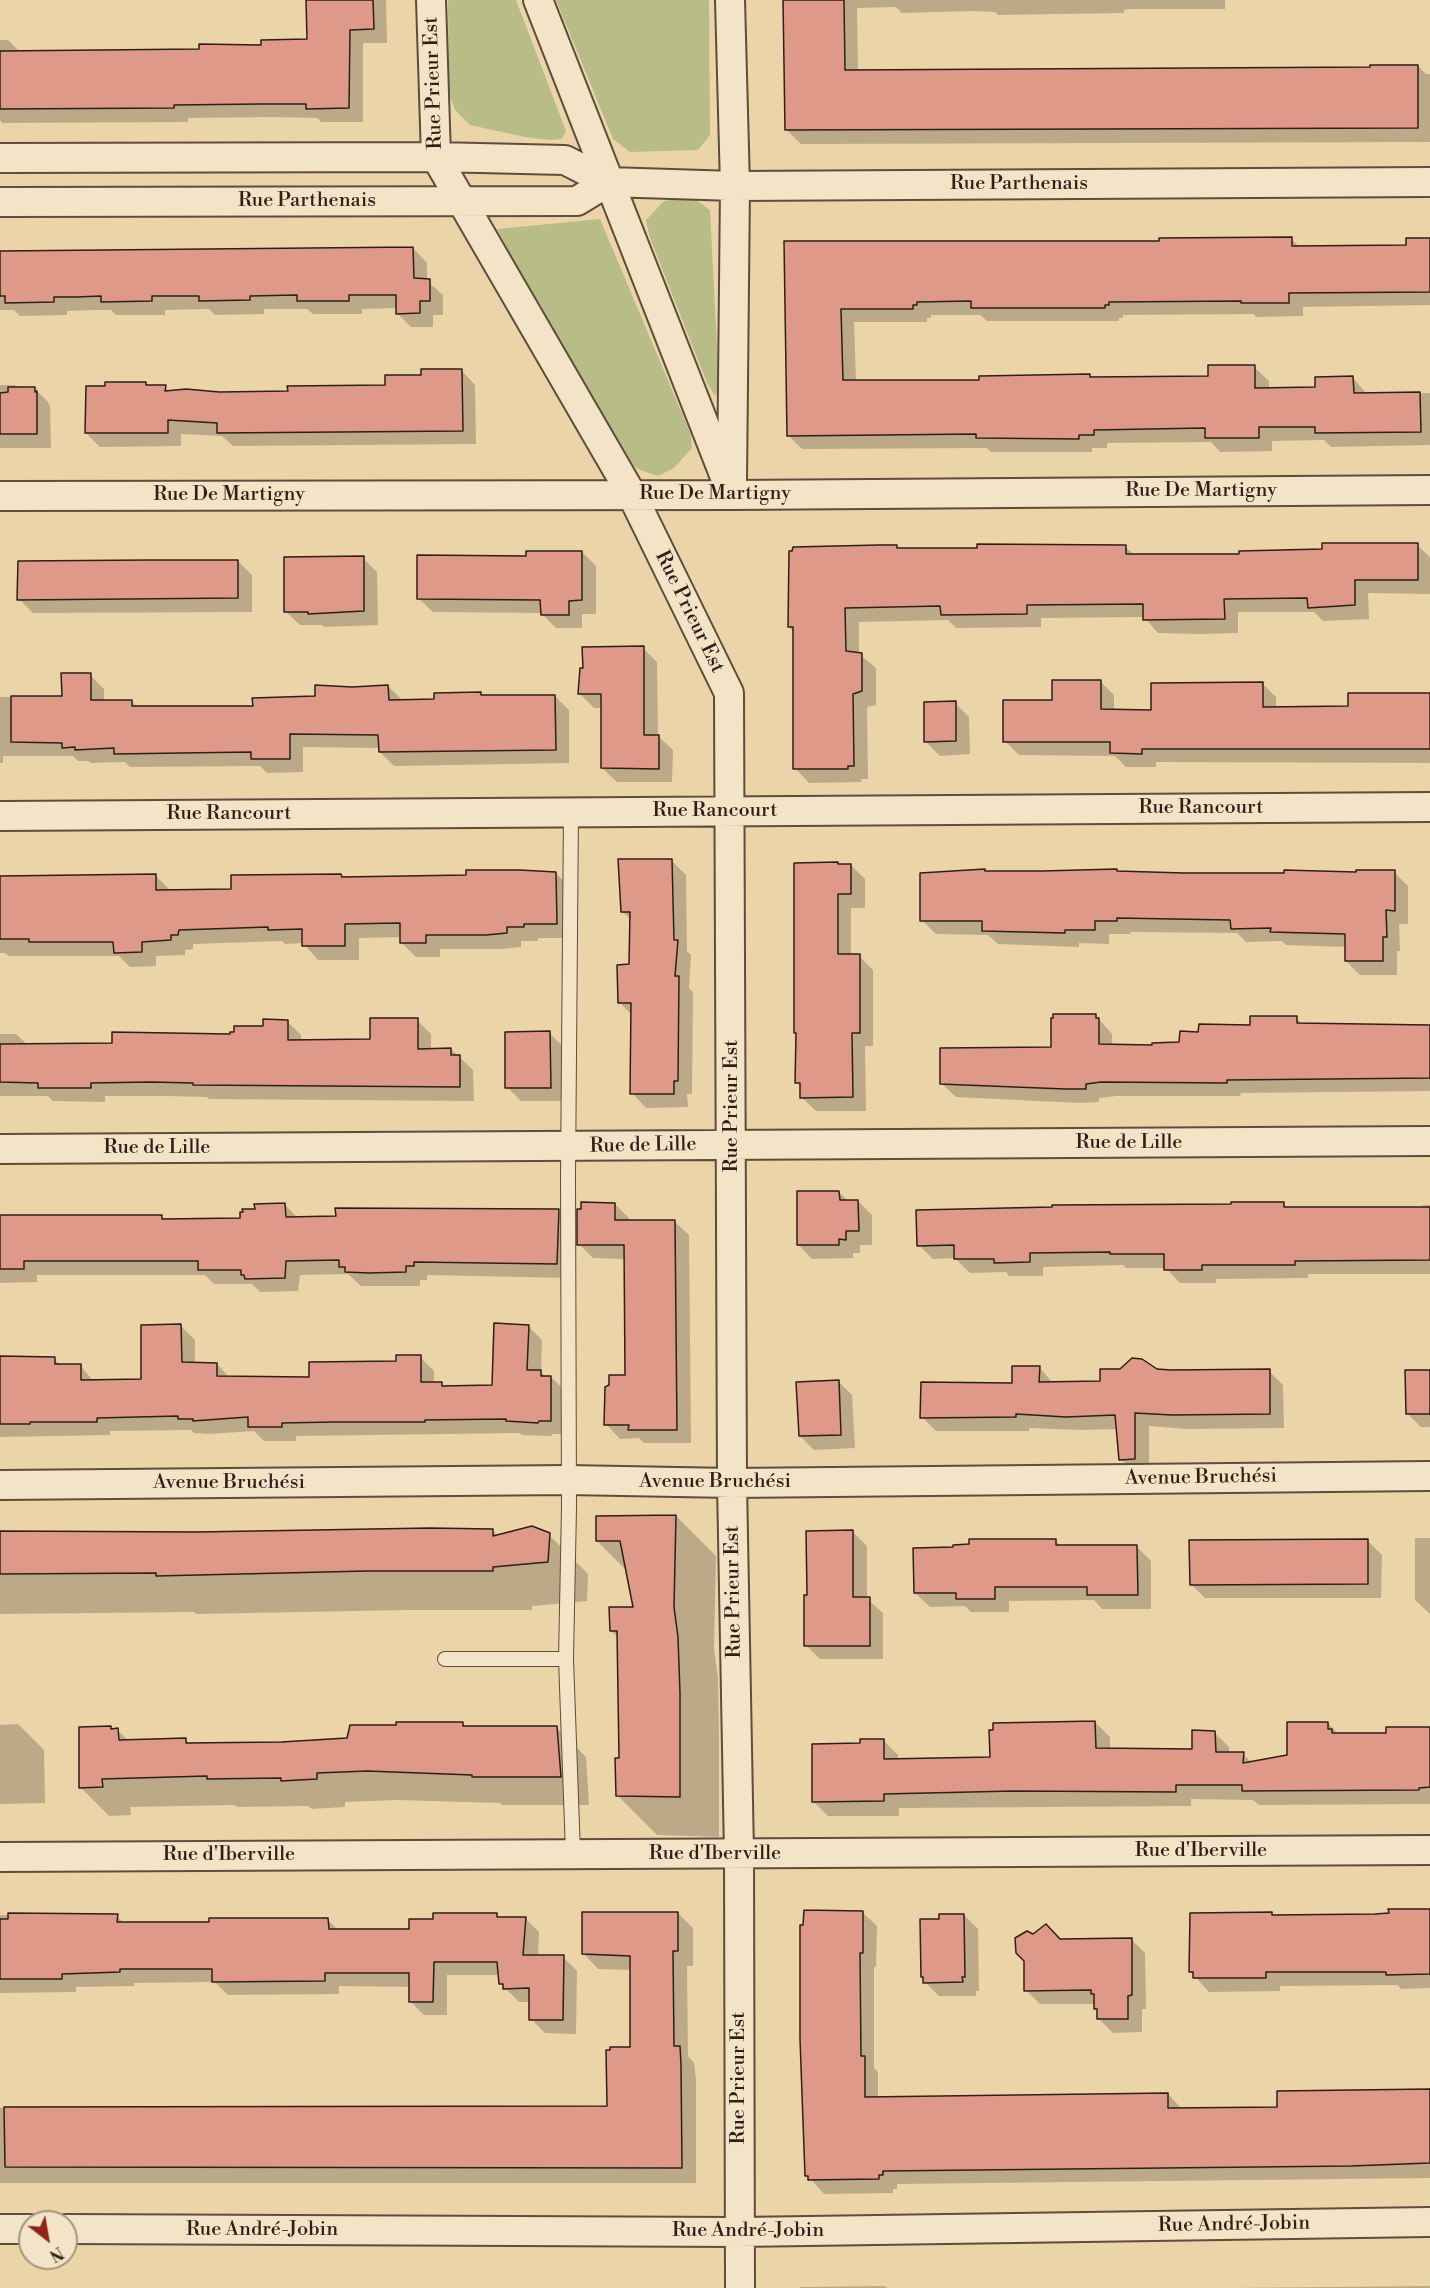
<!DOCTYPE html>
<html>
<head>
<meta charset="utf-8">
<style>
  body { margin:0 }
  #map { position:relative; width:1430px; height:2288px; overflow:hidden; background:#ecd4a9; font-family:"Libre Bodoni",serif }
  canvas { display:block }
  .north { position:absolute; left:18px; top:2210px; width:60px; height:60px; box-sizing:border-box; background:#f3e3c7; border:2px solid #a49581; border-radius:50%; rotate:149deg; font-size:16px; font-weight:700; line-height:24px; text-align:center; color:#2e1f17 }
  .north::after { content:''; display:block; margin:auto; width:21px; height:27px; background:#8f2418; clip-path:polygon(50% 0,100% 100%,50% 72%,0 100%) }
</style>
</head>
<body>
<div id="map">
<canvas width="1430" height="2288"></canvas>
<div class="north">N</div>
</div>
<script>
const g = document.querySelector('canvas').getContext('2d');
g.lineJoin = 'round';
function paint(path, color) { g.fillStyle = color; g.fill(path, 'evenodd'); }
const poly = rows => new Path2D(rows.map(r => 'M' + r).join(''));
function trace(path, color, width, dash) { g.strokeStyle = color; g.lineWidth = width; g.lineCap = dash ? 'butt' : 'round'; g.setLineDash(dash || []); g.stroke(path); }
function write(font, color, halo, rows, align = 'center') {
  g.font = font + ' "Libre Bodoni",serif'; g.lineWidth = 4.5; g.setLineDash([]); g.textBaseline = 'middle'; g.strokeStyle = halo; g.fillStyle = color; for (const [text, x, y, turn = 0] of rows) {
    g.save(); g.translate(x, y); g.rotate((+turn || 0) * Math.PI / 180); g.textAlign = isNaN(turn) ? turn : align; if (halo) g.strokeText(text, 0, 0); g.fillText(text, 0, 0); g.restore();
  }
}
paint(poly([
  [448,0,516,0,566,131,562,139,550,140,525,137,470,125,455,110,449,93],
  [556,0,709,0,710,135,698,150,630,152,613,139],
  [692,197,710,210,719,386,715,396,707,383,650,238,646,220,664,201],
  [600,219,691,435,692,448,674,468,658,476,640,470,620,457,497,229]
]), '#b8bd87');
paint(poly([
  [309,0,386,0,387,43,363,43,363,122,321,122,317,118,274,117,188,118,188,122,2,123,0,120,0,40,8,40,20,52,201,51,308,41],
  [785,0,1225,0,1225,9,1130,9,1124,10,1124,13,998,15,995,12,973,11,902,13,896,7,857,8,858,71,1371,69,1418,66,1426,74,1430,74,1430,142,801,144,787,130],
  [1291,238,1300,248,1408,247,1430,240,1430,305,1303,307,1303,316,1256,317,1254,314,1123,315,1123,318,1119,318,1119,321,987,321,980,315,931,315,931,318,927,318,927,322,854,322,856,381,980,381,1089,376,1092,379,1209,377,1254,367,1269,381,1269,389,1316,389,1353,378,1367,394,1430,393,1430,445,1331,447,1324,440,1272,441,1272,451,1220,452,1211,442,1107,443,1107,448,1092,448,1092,452,991,452,987,448,802,449,788,435,786,243,1160,242],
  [413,248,427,263,427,281,443,295,443,315,433,315,433,327,411,327,397,313,397,308,362,309,362,314,313,314,307,309,264,309,264,314,215,315,209,309,165,310,165,315,116,315,111,310,92,310,67,311,67,315,20,316,14,310,0,310,0,251],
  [461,370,475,385,476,444,233,446,222,436,181,434,181,446,100,447,86,433,146,384,148,387,165,387,170,392,219,394,289,392,387,386,422,376],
  [0,385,15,385,18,388,34,388,48,402,50,407,51,448,0,448],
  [1417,545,1430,557,1430,594,1368,593,1369,619,1323,621,1314,612,1238,612,1238,633,1199,634,1158,633,1144,617,1041,618,1041,627,956,628,948,620,859,622,859,654,876,668,876,705,867,707,868,779,861,779,862,782,809,783,795,768,794,632,789,627,896,547,899,550,1125,546,1135,556,1240,555],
  [582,552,596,566,596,614,582,614,582,628,556,628,541,613,433,612,418,598,527,558],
  [363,558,377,572,378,625,324,627,322,625,300,625,285,611],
  [238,561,252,575,252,612,33,613,19,599],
  [643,648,657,662,658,736,673,750,672,782,617,782,602,768,602,708,594,708,580,694],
  [90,675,104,689,104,701,131,701,138,707,255,707,317,698,352,688,388,686,402,700,436,700,481,694,484,697,555,696,569,710,569,763,394,766,380,752,380,748,303,747,303,772,267,773,260,766,130,767,125,762,91,763,88,761,78,761,73,756,3,756,3,763,0,763,0,697,63,697],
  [1100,681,1114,695,1114,711,1152,712,1262,683,1276,697,1276,709,1349,708,1430,694,1430,763,1156,762,1156,767,1126,767,1115,756,1019,755,1005,741,1054,702],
  [955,703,969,717,970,754,940,756,926,742],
  [672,861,686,875,687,951,691,955,689,988,693,992,692,1094,687,1094,688,1107,646,1108,632,1093,632,1015,619,1002,631,965,632,921,622,911],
  [839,865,851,865,865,879,865,908,851,908,851,956,859,956,873,970,873,1046,865,1046,866,1111,816,1111,801,1097,801,1087,797,1082],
  [985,871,987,872,1184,874,1394,872,1408,886,1408,924,1399,924,1400,951,1397,951,1397,975,1360,975,1346,961,1346,947,1286,945,1282,941,1246,942,1237,933,1130,932,1131,934,1109,934,1109,944,1079,943,1079,947,998,944,988,935,936,934,922,920],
  [556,873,570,888,571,938,538,938,538,941,521,941,521,947,501,949,440,949,440,957,416,957,401,942,401,937,359,938,359,960,318,960,303,943,285,944,282,941,193,944,193,949,185,950,185,955,156,956,156,966,130,967,119,956,9,956,5,953,0,953,0,877,156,876,170,890,232,891,343,878],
  [1095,1015,1112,1034,1112,1046,1153,1047,1181,1044,1200,1033,1251,1027,1296,1018,1304,1025,1430,1026,1430,1091,1241,1093,1240,1096,1116,1096,1099,1098,1099,1102,1080,1103,956,1097,941,1083,1052,1049],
  [417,1020,431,1034,431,1050,451,1049,473,1070,474,1101,209,1099,207,1097,166,1096,105,1096,105,1102,53,1101,48,1096,0,1096,0,1034,16,1034,28,1045,113,1045,232,1035,287,1021,301,1035,301,1041,371,1040],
  [549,1033,564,1047,564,1101,521,1101,507,1087],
  [839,1192,848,1201,858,1201,872,1215,872,1245,860,1245,860,1253,853,1253,853,1258,812,1259,798,1244],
  [1283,1203,1288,1208,1423,1209,1423,1205,1430,1205,1430,1274,1308,1274,1308,1278,1216,1279,1216,1283,1180,1283,1166,1268,1126,1268,1123,1265,1043,1267,1043,1276,1009,1276,1006,1272,970,1273,955,1258,933,1259,919,1245],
  [615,1204,629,1218,629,1221,674,1221,689,1235,691,1443,644,1443,639,1438,620,1439,606,1424,627,1376,625,1259,593,1258,579,1244],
  [285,1205,298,1218,558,1211,573,1225,571,1278,427,1275,427,1280,420,1280,420,1286,361,1286,348,1274,300,1275,298,1291,260,1292,252,1284,214,1284,205,1275,37,1275,37,1282,0,1283,0,1215,162,1217,165,1220,241,1219,256,1210],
  [181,1326,195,1340,195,1364,217,1364,230,1378,310,1378,420,1357,434,1371,434,1383,441,1383,445,1387,494,1386,528,1326,542,1340,541,1372,546,1377,551,1377,565,1391,565,1434,552,1434,552,1436,522,1435,519,1433,296,1436,296,1441,264,1441,254,1431,208,1434,194,1433,191,1430,110,1431,110,1435,0,1437,0,1359,54,1359,61,1366,80,1365,94,1382,143,1381],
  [1039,1367,1053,1383,1101,1383,1269,1371,1283,1385,1284,1428,1187,1429,1149,1426,1149,1472,1135,1473,1121,1459,1118,1429,1081,1430,1029,1428,1029,1431,936,1431,922,1417,1013,1384],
  [1430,1372,1430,1427,1421,1427,1407,1413],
  [838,1381,852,1395,855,1448,814,1450,800,1436],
  [676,1516,716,1556,714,1648,718,1679,719,1734,719,1837,657,1835,617,1795,620,1759,619,1638,611,1631,635,1608,627,1571,597,1541],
  [430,1529,492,1530,498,1536,549,1535,588,1574,587,1601,532,1606,532,1610,407,1610,196,1614,194,1612,0,1614,0,1533],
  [853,1532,867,1546,867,1599,883,1613,883,1659,820,1659,806,1645,808,1596],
  [1415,1538,1430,1538,1430,1614,1415,1600],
  [1056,1541,1061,1547,1137,1547,1151,1561,1151,1609,1102,1609,1094,1600,1009,1601,1009,1612,971,1612,965,1606,930,1607,915,1593,955,1548],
  [1368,1541,1382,1555,1381,1598,1205,1598,1191,1584],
  [1095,1722,1110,1737,1110,1750,1193,1751,1214,1732,1229,1747,1229,1754,1243,1754,1252,1763,1288,1757,1328,1723,1339,1735,1387,1735,1430,1727,1430,1804,1259,1805,1253,1800,1191,1799,1191,1806,899,1808,899,1816,828,1816,813,1801,861,1745,883,1740,898,1755,898,1760,991,1759],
  [462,1723,467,1728,557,1728,586,1757,589,1805,502,1805,500,1803,397,1800,345,1802,345,1807,312,1809,308,1806,237,1807,235,1805,130,1807,131,1815,109,1816,80,1787,110,1727,113,1730,117,1730,129,1741,185,1740,191,1745,349,1740],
  [18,1724,44,1750,45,1803,0,1804,0,1725],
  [1430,1910,1430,1988,1401,1989,1398,1985,1280,1986,1280,1991,1209,1992,1191,1972,1272,1914,1275,1917,1375,1915],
  [862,1912,877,1926,876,1967,874,1967,874,2068,878,2072,878,2098,1168,2094,1182,2109,1279,2108,1430,2091,1430,2178,897,2184,897,2189,893,2189,893,2193,824,2194,807,2175],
  [678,1913,693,1928,693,1966,687,1966,688,2056,694,2063,696,2080,696,2183,0,2183,0,2108,608,2107,632,2048,631,1970,598,1969,583,1953],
  [496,1914,500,1918,525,1918,539,1932,538,1956,563,1957,577,1971,576,2034,545,2033,531,2019,531,2002,519,2002,500,1983,500,1975,447,1975,447,2015,424,2015,410,2001,410,1987,339,1986,339,1994,228,1995,215,1982,134,1983,134,1986,76,1987,76,1992,0,1993,0,1915,117,1916,125,1924,327,1919,339,1931,410,1931,435,1921],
  [964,1915,978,1929,979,1991,976,1991,976,1996,939,1996,925,1982,922,1976,941,1920],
  [1033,1936,1061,1940,1131,1939,1145,1953,1146,2009,1142,2009,1142,2032,1113,2033,1099,2019,1096,2004,1040,2004,1026,1990],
  [885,2286,887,2288,800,2288,800,2287],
  [1430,2286,1430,2288,1230,2288]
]), '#0003');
const building = poly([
  [306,0,373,0,374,29,350,30,349,108,306,109,306,104,259,104,174,105,174,108,0,109,0,51,199,49,199,44,261,45,261,40,307,39,306,0],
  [783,0,844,0,845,70,1370,67,1370,65,1418,65,1418,128,785,130,783,0],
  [1292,237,1292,246,1406,245,1406,238,1430,238,1430,292,1289,293,1289,303,1241,303,1241,301,1109,302,1109,305,1105,305,1105,308,971,308,971,301,917,302,917,305,913,305,913,309,841,309,843,380,979,380,979,376,1090,374,1090,377,1208,376,1208,365,1255,365,1255,388,1315,387,1315,377,1353,376,1354,393,1420,392,1421,432,1315,433,1315,427,1259,427,1259,438,1205,438,1205,428,1094,430,1094,435,1079,435,1079,439,976,438,976,434,787,436,784,241,1159,241,1159,238,1292,237],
  [413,247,414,278,430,279,430,301,420,301,420,313,396,314,396,295,349,295,349,301,297,301,297,295,250,296,250,300,199,301,199,296,152,296,152,301,101,302,101,296,77,297,54,297,54,302,5,303,5,296,0,296,0,251,413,247],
  [421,369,462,369,463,431,217,433,217,423,168,420,168,433,85,433,86,386,105,386,105,382,146,382,146,385,166,385,165,391,186,389,219,392,288,391,287,386,385,385,385,375,421,375,421,369],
  [8,387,35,387,35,392,37,391,37,434,0,434,0,393,8,392,8,387],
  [1322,543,1418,543,1418,580,1355,580,1355,605,1308,608,1307,598,1224,599,1225,619,1143,620,1143,604,1027,605,1027,614,941,615,940,606,845,608,846,651,862,653,862,691,853,694,854,766,848,766,848,769,793,769,793,627,788,627,789,551,792,551,793,547,879,545,897,545,897,548,977,548,977,544,1126,545,1126,554,1239,554,1239,551,1322,549,1322,543],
  [526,551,582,551,582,600,569,601,569,615,541,615,540,600,417,599,417,555,526,556,526,551],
  [364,556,364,611,308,614,308,612,284,612,284,557,364,556],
  [149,560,238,560,238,598,17,600,18,561,149,560],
  [644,646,644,735,659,735,659,769,601,768,601,694,578,694,580,668,583,668,582,647,644,646],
  [61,673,91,673,91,700,132,700,132,706,253,706,252,698,315,696,315,685,352,687,388,685,389,700,434,699,434,693,481,692,481,695,555,695,556,750,379,752,378,735,290,734,290,759,251,759,251,752,114,754,114,748,75,750,75,747,62,748,62,743,11,742,11,696,62,696,61,673],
  [1052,680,1101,680,1101,709,1151,710,1151,683,1263,682,1263,707,1348,706,1348,693,1430,693,1430,749,1142,749,1142,754,1110,753,1110,742,1003,742,1003,700,1052,700,1052,680],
  [956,701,956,741,924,742,924,702,956,701],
  [618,859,672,859,674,940,678,940,675,976,679,976,678,1081,674,1081,674,1094,630,1094,631,1003,618,1003,617,965,629,964,630,912,621,912,618,859],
  [838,862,838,864,851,864,851,894,838,894,838,954,860,954,860,1033,852,1033,853,1097,800,1098,800,1083,795,1083,796,1033,794,1033,794,863,838,862],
  [985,869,985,871,1042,871,1117,869,1117,871,1184,873,1284,873,1284,870,1356,872,1356,870,1395,870,1395,911,1386,910,1387,937,1383,937,1383,961,1345,961,1345,934,1270,932,1271,928,1231,929,1230,920,1117,918,1117,921,1095,921,1095,930,1065,930,1065,933,982,931,982,921,920,921,920,873,985,869],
  [466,870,520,870,556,872,557,924,524,924,524,927,507,927,507,933,486,935,426,935,426,943,400,943,400,923,345,924,345,946,302,946,302,929,268,930,268,927,179,930,178,935,171,935,171,940,142,942,142,952,114,953,113,942,29,942,29,939,0,939,0,876,156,874,156,890,231,889,231,875,341,874,342,877,466,875,466,870],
  [1053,1014,1096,1014,1096,1018,1099,1018,1099,1044,1152,1045,1152,1043,1179,1042,1180,1031,1198,1032,1199,1024,1250,1025,1250,1016,1297,1016,1297,1023,1430,1025,1430,1078,1227,1080,1227,1083,1101,1082,1086,1084,1086,1089,1065,1089,940,1084,940,1048,1051,1047,1051,1018,1053,1018,1053,1014],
  [370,1018,418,1018,418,1049,451,1048,451,1055,460,1055,460,1087,193,1085,193,1083,151,1082,91,1083,91,1088,38,1088,38,1083,0,1082,0,1044,112,1043,112,1032,230,1034,230,1032,234,1032,234,1026,263,1026,263,1019,288,1020,288,1040,370,1039,370,1018],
  [550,1031,551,1088,505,1088,505,1032,550,1031],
  [797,1191,839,1191,840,1200,858,1200,859,1231,846,1231,846,1240,839,1239,839,1245,797,1245,797,1191],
  [581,1202,615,1203,615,1220,675,1220,677,1430,628,1430,629,1425,604,1425,605,1387,609,1385,609,1375,625,1375,624,1245,577,1245,577,1209,581,1209,581,1202],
  [1231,1202,1284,1202,1284,1207,1430,1207,1430,1260,1295,1261,1295,1265,1202,1265,1202,1270,1164,1270,1164,1254,1110,1254,1110,1252,1030,1253,1030,1262,994,1263,994,1259,954,1259,954,1245,917,1246,916,1210,1052,1207,1052,1205,1231,1204,1231,1202],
  [285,1203,286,1217,336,1216,335,1208,559,1209,557,1264,414,1262,414,1266,406,1266,406,1272,369,1273,345,1272,345,1267,339,1267,339,1260,286,1261,285,1278,245,1279,244,1275,241,1275,241,1270,198,1270,198,1261,24,1261,24,1269,0,1269,0,1215,162,1215,162,1219,240,1218,240,1212,243,1212,242,1209,255,1209,254,1204,285,1203],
  [494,1323,529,1325,527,1370,541,1370,541,1376,551,1376,551,1421,539,1421,538,1423,506,1421,506,1419,425,1420,425,1422,333,1422,282,1423,282,1427,248,1427,248,1417,193,1421,193,1419,178,1419,178,1416,97,1418,97,1422,30,1422,30,1424,0,1424,0,1356,55,1357,55,1364,81,1364,81,1380,141,1379,141,1325,181,1324,182,1362,217,1363,217,1376,309,1377,309,1362,396,1361,396,1355,421,1355,421,1382,442,1382,442,1386,492,1385,494,1323],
  [1132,1358,1142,1359,1157,1369,1171,1370,1270,1369,1270,1414,1172,1415,1135,1413,1135,1459,1119,1460,1115,1415,1066,1417,1016,1414,1016,1417,920,1418,921,1382,1012,1383,1012,1366,1040,1366,1039,1382,1100,1381,1100,1369,1120,1369,1132,1358],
  [1405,1370,1430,1370,1430,1414,1406,1414,1405,1370],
  [839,1380,841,1435,799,1436,796,1382,839,1380],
  [676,1515,674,1607,678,1637,680,1693,680,1797,616,1796,615,1758,619,1758,617,1631,610,1631,609,1607,633,1607,620,1541,596,1541,596,1516,676,1515],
  [532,1526,550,1533,548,1562,493,1567,493,1571,367,1571,156,1576,156,1573,0,1574,0,1531,198,1532,430,1528,493,1529,493,1536,532,1526],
  [853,1530,853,1597,870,1597,870,1646,804,1646,804,1595,807,1595,806,1531,853,1530],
  [969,1539,1056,1539,1056,1545,1137,1545,1138,1595,1087,1595,1087,1587,995,1587,995,1599,956,1599,956,1593,914,1593,913,1548,953,1547,953,1545,969,1544,969,1539],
  [1368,1539,1368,1584,1190,1585,1189,1540,1368,1539],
  [1095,1721,1096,1748,1192,1749,1192,1730,1215,1731,1216,1752,1244,1752,1243,1763,1287,1755,1287,1722,1328,1722,1328,1729,1332,1729,1332,1733,1386,1733,1386,1727,1430,1727,1430,1787,1419,1788,1419,1790,1242,1791,1242,1785,1176,1785,1176,1792,1014,1791,884,1794,884,1801,812,1802,812,1744,860,1743,860,1739,884,1739,884,1759,990,1757,989,1730,993,1730,993,1723,1095,1721],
  [396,1722,463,1722,463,1726,557,1726,561,1777,472,1777,472,1775,367,1771,317,1773,317,1779,281,1781,281,1778,207,1779,207,1776,102,1779,103,1787,79,1788,79,1727,111,1726,111,1729,118,1728,119,1740,186,1738,186,1743,281,1742,347,1738,350,1725,396,1725,396,1722],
  [1388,1909,1430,1909,1430,1974,1386,1975,1386,1972,1266,1972,1266,1978,1193,1978,1193,1972,1189,1972,1190,1913,1272,1912,1272,1915,1375,1914,1389,1913,1388,1909],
  [804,1910,863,1911,863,1953,860,1953,861,2056,865,2056,865,2097,1168,2093,1168,2108,1277,2107,1277,2091,1430,2089,1430,2163,1351,2166,883,2171,883,2175,879,2175,879,2179,808,2180,808,2176,805,2176,800,2039,800,1925,803,1925,804,1910],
  [582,1912,678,1912,678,1951,673,1951,674,2046,680,2046,681,2064,682,2168,5,2167,4,2107,607,2106,606,2050,610,2050,610,2047,630,2047,630,1956,582,1954,582,1912],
  [8,1913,118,1914,117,1922,209,1922,209,1918,328,1918,329,1929,409,1929,409,1919,433,1919,433,1913,497,1913,497,1917,526,1917,523,1955,564,1955,563,2020,529,2020,529,1988,503,1989,503,1984,499,1984,497,1962,434,1962,433,2002,409,2002,409,1973,325,1973,325,1981,212,1982,212,1969,120,1969,120,1972,62,1974,62,1979,0,1979,0,1919,8,1919,8,1913],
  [939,1914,964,1914,965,1977,962,1977,963,1982,923,1983,923,1977,921,1977,920,1919,939,1919,939,1914],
  [1046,1924,1060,1939,1132,1938,1132,1995,1128,1996,1128,2019,1097,2019,1097,2009,1094,2009,1094,1994,1091,1994,1091,1990,1024,1991,1024,1961,1016,1953,1015,1938,1027,1931,1033,1934,1046,1924]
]);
paint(building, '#df9989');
trace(building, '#2e1f17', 1.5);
const lane = poly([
  [571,811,568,1176,569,1507,566,1659,573,1853],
  [445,1659,566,1659]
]);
const street = poly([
  [431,0,436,157,632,495,729,693,732,1483,739,1854,740,2288],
  [538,0,732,495],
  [730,0,735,186,732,481],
  [0,158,436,157,565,160,608,182,735,186,1430,182],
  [0,202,577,201,608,182],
  [0,496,732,495,1430,490],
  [0,816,1430,807],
  [0,1149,1430,1141],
  [0,1485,568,1480,732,1483,1430,1476],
  [0,1857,1430,1850],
  [0,2229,30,2229],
  [66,2229,739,2232,1430,2222]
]);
trace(lane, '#5e4c3c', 16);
trace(street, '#5e4c3c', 32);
trace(lane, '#f3e3c7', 14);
trace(street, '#f3e3c7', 28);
write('20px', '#2e1f17', '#f3e3c7', [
  ["Rue Prieur Est",434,83,-92],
  ["Rue Parthenais",1019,184],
  ["Rue Parthenais",307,201],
  ["Rue De Martigny",1201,491],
  ["Rue De Martigny",715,494],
  ["Rue De Martigny",229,495],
  ["Rue Prieur Est",689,612,64],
  ["Rue Rancourt",1201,808],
  ["Rue Rancourt",715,811],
  ["Rue Rancourt",229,814],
  ["Rue Prieur Est",732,1106,-90],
  ["Rue de Lille",1129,1143],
  ["Rue de Lille",643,1146,-1],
  ["Rue de Lille",157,1148],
  ["Avenue Bruchési",1201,1478,-1],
  ["Avenue Bruchési",715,1482],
  ["Avenue Bruchési",229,1483],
  ["Rue Prieur Est",734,1592,-91],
  ["Rue d'Iberville",1201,1851],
  ["Rue d'Iberville",715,1854],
  ["Rue d'Iberville",229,1855],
  ["Rue Prieur Est",739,2078,-90],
  ["Rue André-Jobin",1234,2225,-1],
  ["Rue André-Jobin",262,2230],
  ["Rue André-Jobin",748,2231]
]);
</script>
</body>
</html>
